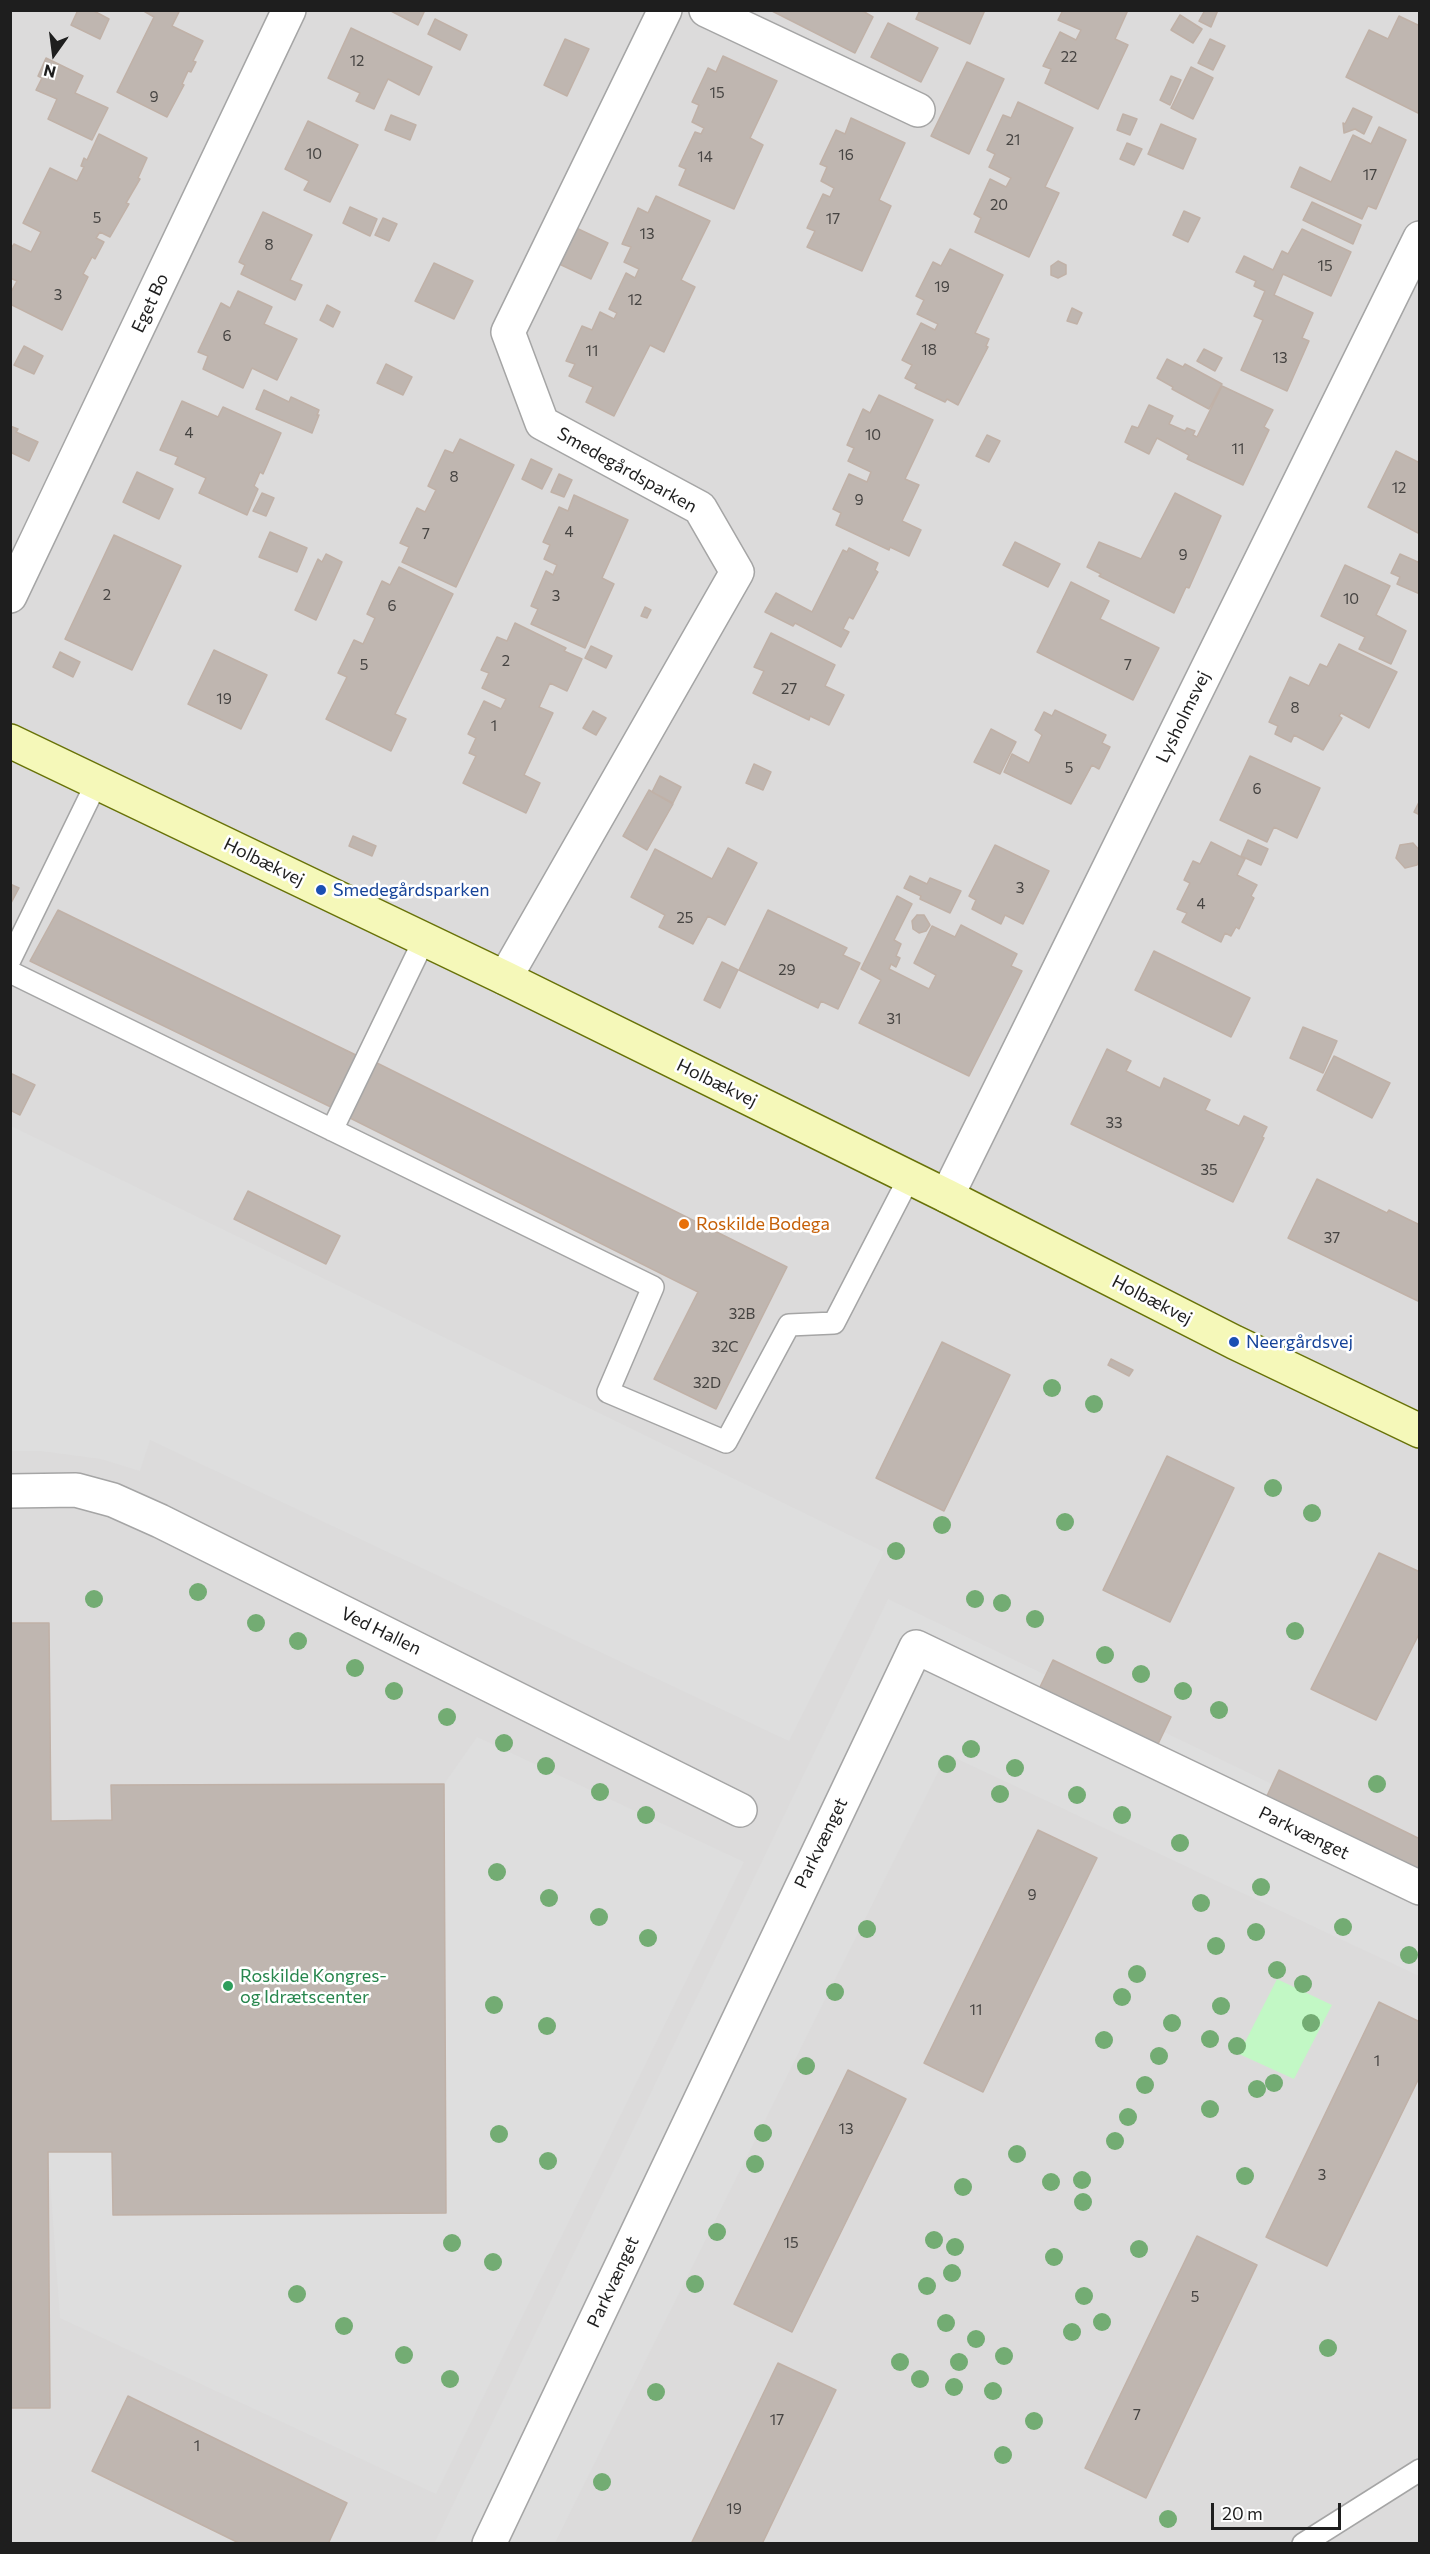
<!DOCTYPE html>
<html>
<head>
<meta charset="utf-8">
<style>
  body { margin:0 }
  #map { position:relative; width:1430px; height:2554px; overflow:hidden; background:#eeebe4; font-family:Commissioner,sans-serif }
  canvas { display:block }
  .frame { position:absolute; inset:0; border:12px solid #1e1e1e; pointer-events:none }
  .north { position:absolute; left:24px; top:24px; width:60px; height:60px; -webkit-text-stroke:4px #fff; paint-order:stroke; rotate:194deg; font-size:16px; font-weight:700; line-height:24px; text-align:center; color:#1e1e1e }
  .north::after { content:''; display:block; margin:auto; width:21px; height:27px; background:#1e1e1e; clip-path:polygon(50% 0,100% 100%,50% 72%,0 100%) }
  .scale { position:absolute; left:1211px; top:2503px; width:130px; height:27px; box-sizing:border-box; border:3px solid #1e1e1e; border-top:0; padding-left:8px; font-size:18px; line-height:21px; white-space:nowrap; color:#1e1e1e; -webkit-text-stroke:4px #fff; paint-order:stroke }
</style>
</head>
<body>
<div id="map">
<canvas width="1430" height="2554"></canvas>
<div class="frame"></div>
<div class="north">N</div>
<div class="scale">20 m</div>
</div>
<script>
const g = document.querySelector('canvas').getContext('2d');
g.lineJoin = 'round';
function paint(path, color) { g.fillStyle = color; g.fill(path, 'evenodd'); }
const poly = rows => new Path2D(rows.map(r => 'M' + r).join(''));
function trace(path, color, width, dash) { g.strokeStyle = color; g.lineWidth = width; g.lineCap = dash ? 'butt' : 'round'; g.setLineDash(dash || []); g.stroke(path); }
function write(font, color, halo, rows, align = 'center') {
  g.font = font + ' Commissioner,sans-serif'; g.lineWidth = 5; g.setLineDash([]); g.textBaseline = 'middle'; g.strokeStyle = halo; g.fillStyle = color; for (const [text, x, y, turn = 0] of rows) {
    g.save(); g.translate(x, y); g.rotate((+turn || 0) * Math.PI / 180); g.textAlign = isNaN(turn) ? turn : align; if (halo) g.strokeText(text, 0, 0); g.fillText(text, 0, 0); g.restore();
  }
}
paint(poly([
  [11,11,1419,11,1419,2543,11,2543]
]), '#dcdbdb');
paint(poly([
  [1277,1979,1332,2005,1294,2079,1239,2054]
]), '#c2f8c5');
paint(poly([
  [11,1126,884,1552,789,1741,150,1440,140,1471,101,1459,41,1451,11,1451],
  [888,1599,1419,1855,1419,1976,947,1754,555,2543,434,2544],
  [477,1737,744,1862,436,2494,60,2318,48,2152,112,2152,113,2215,446,2213,444,1784]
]), '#dedede');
const building = poly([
  [78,10,92,10,109,19,100,39,71,25,78,10],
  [142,10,180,10,172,26,203,41,193,61,196,62,191,72,188,71,182,84,184,85,167,117,117,92,154,17,142,10],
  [389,10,425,10,418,25,389,10],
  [770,10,861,10,873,17,855,53,770,10],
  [920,10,985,10,970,44,916,19,920,10],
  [1063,10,1128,10,1115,39,1128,45,1098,109,1045,83,1051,69,1043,66,1060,32,1076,40,1081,30,1058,20,1063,10],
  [1205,10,1218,10,1211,27,1199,21,1205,10],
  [1180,15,1202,29,1193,43,1171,30,1180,15],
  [1399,16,1420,26,1420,114,1346,77,1369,30,1388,39,1399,16],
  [435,19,467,35,460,50,428,34,435,19],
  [888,23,938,48,921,82,871,57,888,23],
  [351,28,432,67,419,95,388,79,374,109,356,101,360,93,328,78,351,28],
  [565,39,589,49,567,96,544,85,565,39],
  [1210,39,1225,46,1213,70,1198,63,1210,39],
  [723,56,777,81,750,138,763,145,734,209,679,185,686,169,679,166,695,132,701,134,704,128,692,122,699,105,692,102,708,68,716,72,723,56],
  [46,58,83,76,75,93,108,108,92,140,48,119,57,99,36,90,42,78,38,76,46,58],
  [967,62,1004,79,969,154,931,136,967,62],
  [1191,67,1213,78,1193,119,1171,108,1191,67],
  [1171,76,1181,80,1170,105,1160,100,1171,76],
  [1018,102,1073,128,1045,187,1059,193,1029,257,975,232,981,218,974,214,990,179,1006,187,1011,178,989,167,995,154,987,150,1003,115,1011,118,1018,102],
  [1353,108,1372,117,1364,134,1355,129,1344,133,1343,123,1345,124,1353,108],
  [1123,114,1137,119,1130,135,1117,130,1123,114],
  [391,115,416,125,410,140,385,130,391,115],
  [851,118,905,143,879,200,891,206,862,271,807,247,815,231,807,228,823,194,830,197,834,188,821,181,827,167,820,164,836,130,845,134,851,118],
  [308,121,358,145,330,202,304,190,309,181,285,169,308,121],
  [1161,124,1196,139,1183,169,1148,154,1161,124],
  [1379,127,1406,140,1376,209,1368,206,1362,219,1291,187,1300,167,1331,182,1353,135,1371,144,1379,127],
  [99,134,147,158,138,178,140,179,126,203,129,204,110,237,100,232,96,238,104,242,95,259,92,257,83,274,88,277,62,330,10,304,10,294,17,281,10,278,10,250,14,244,31,252,41,232,23,223,50,168,77,181,84,167,81,166,84,158,87,160,99,134],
  [1127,143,1142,149,1134,165,1120,159,1127,143],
  [656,196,710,221,681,280,695,287,664,352,650,345,614,416,586,402,593,387,569,376,575,364,566,361,582,326,592,330,600,312,614,319,617,313,609,309,626,273,635,278,639,269,624,262,631,247,622,244,638,208,648,213,656,196],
  [1312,202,1361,225,1353,244,1303,220,1312,202],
  [350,207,377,219,370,236,343,223,350,207],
  [1184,211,1200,218,1188,242,1173,235,1184,211],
  [263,212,312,235,290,280,302,285,295,300,241,274,245,265,239,262,263,212],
  [383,218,397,224,389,241,375,235,383,218],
  [572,226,608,243,591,279,555,262,572,226],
  [1302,229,1351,252,1331,296,1283,274,1274,295,1313,313,1302,338,1309,341,1287,391,1241,370,1263,320,1254,316,1265,291,1254,286,1256,281,1236,272,1244,256,1273,270,1282,251,1288,254,1302,229],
  [950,249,1003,275,975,333,989,339,986,346,988,347,958,405,947,399,945,402,915,388,917,384,905,378,912,365,902,360,921,323,935,330,938,324,917,314,924,300,916,296,933,262,941,266,950,249],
  [1058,261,1066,265,1066,274,1058,278,1051,275,1051,266,1058,261],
  [434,263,473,281,454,319,415,301,434,263],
  [238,291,272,307,264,324,297,339,277,380,252,368,243,388,203,369,208,356,198,352,221,303,230,308,238,291],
  [327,305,340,312,333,327,320,320,327,305],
  [1072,308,1082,313,1077,324,1067,321,1072,308],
  [24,346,43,356,34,374,14,365,24,346],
  [1204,349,1222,358,1215,371,1197,361,1204,349],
  [1167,359,1183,367,1185,364,1222,384,1209,409,1172,389,1173,387,1157,378,1167,359],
  [386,364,412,377,403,395,377,383,386,364],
  [1222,386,1273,410,1264,427,1269,430,1243,485,1187,459,1189,455,1157,438,1149,454,1125,442,1132,426,1138,428,1149,405,1173,416,1169,424,1185,431,1187,428,1195,431,1193,435,1197,437,1222,386],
  [264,390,289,402,291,397,319,410,317,415,319,415,312,433,256,409,264,390],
  [879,395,933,420,905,479,919,485,902,521,921,530,909,556,890,547,889,550,836,525,841,513,833,509,849,474,867,482,871,472,848,461,854,448,847,445,863,409,870,413,879,395],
  [182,401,218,417,223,407,281,433,263,474,260,472,254,486,258,489,247,515,199,493,206,478,175,464,178,457,160,450,182,401],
  [10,426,18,429,16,432,38,442,29,461,10,452,10,426],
  [987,435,1000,441,989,462,976,456,987,435],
  [460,439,514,465,456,587,402,562,409,547,400,543,417,508,425,512,436,490,428,486,445,450,453,453,460,439],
  [1396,451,1420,463,1420,534,1368,507,1396,451],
  [531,459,552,469,542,489,522,479,531,459],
  [137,472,173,489,159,519,123,502,137,472],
  [559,474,572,480,564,497,551,492,559,474],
  [262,493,274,498,266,516,253,511,262,493],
  [1175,493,1221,516,1189,588,1186,587,1174,613,1099,576,1101,574,1087,567,1099,542,1141,559,1175,493],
  [574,495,628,520,602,578,614,584,585,648,531,624,538,609,531,606,546,571,553,575,557,565,544,559,550,545,543,542,559,507,568,511,574,495],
  [270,532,307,548,297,572,259,557,270,532],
  [114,535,181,566,132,670,65,639,114,535],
  [1015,542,1060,564,1048,587,1003,565,1015,542],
  [849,548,878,563,875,570,878,572,853,619,849,617,843,629,849,632,841,647,795,623,793,626,765,612,776,593,812,612,843,550,847,552,849,548],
  [326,554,342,562,316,620,295,610,318,559,322,562,326,554],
  [1400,554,1420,563,1420,594,1397,584,1400,577,1391,573,1400,554],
  [1345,565,1390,586,1376,615,1406,631,1391,664,1359,649,1365,637,1321,616,1345,565],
  [399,567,453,594,395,714,406,719,391,751,326,719,347,677,338,673,354,640,363,644,375,618,367,614,382,581,390,585,399,567],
  [1071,582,1109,601,1100,619,1159,648,1133,700,1037,652,1071,582],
  [645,607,651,610,647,618,641,616,645,607],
  [515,623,566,648,564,651,582,659,567,691,550,683,539,707,553,713,524,775,540,783,526,813,463,783,476,756,469,753,476,738,468,734,484,701,501,709,506,699,482,688,489,673,481,670,497,637,507,641,515,623],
  [771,633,835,665,825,686,844,695,829,725,810,716,809,720,753,693,764,671,754,667,771,633],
  [1339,644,1397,672,1369,728,1341,713,1339,716,1342,718,1323,750,1294,735,1291,742,1275,734,1278,726,1269,722,1290,677,1309,686,1320,664,1327,667,1339,644],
  [591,646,612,656,606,668,585,658,591,646],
  [214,650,267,675,241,729,188,704,214,650],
  [60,652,80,662,73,677,53,667,60,652],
  [1055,710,1106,735,1102,743,1110,747,1099,769,1092,765,1071,804,1004,772,1012,754,1029,763,1042,735,1035,730,1044,712,1052,716,1055,710],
  [593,711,606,718,596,735,583,728,593,711],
  [991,729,1016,742,1000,774,974,762,991,729],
  [1250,756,1320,788,1297,838,1274,827,1267,842,1220,820,1250,756],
  [754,764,771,772,763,790,746,783,754,764],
  [660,776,681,787,673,803,652,792,660,776],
  [649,790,673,804,647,850,623,836,649,790],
  [1420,800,1420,815,1414,812,1420,800],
  [353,836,376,846,372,856,349,846,353,836],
  [1248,840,1268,849,1261,865,1241,856,1248,840],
  [1211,842,1245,859,1237,875,1257,885,1251,896,1254,898,1239,929,1236,927,1231,936,1225,933,1221,942,1182,922,1187,913,1177,909,1190,883,1184,880,1193,861,1200,864,1211,842],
  [1413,843,1420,851,1420,859,1417,865,1405,868,1396,858,1400,845,1413,843],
  [995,845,1049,871,1023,924,1005,915,1001,924,972,909,976,900,969,896,995,845],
  [728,848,757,863,725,925,708,916,693,944,659,927,665,915,631,897,655,849,712,879,728,848],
  [910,876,927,884,930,878,961,891,950,913,920,899,921,896,904,888,910,876],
  [10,884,19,888,10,905,10,884],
  [897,896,912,904,894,940,901,944,896,956,900,958,896,967,891,964,889,969,929,989,936,975,914,963,932,926,955,937,961,925,1017,954,1011,966,1022,971,969,1076,859,1023,881,980,861,969,897,896],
  [58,910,362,1058,337,1110,30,961,58,910],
  [768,910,847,948,843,955,860,963,838,1009,821,1001,818,1008,739,970,768,910],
  [917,915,924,915,930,925,926,931,919,933,913,929,912,921,917,915],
  [1154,951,1250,998,1231,1037,1135,990,1154,951],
  [722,962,738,970,720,1008,704,1000,722,962],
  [1303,1027,1337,1041,1323,1073,1290,1058,1303,1027],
  [1107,1049,1131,1061,1126,1071,1160,1088,1164,1078,1210,1100,1205,1110,1239,1126,1244,1116,1267,1127,1262,1137,1264,1138,1233,1202,1071,1124,1107,1049],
  [1334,1056,1390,1083,1372,1118,1317,1090,1334,1056],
  [375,1062,787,1267,716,1409,654,1379,698,1292,348,1117,375,1062],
  [10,1073,35,1085,20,1115,10,1110,10,1073],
  [1317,1179,1387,1213,1389,1210,1420,1225,1420,1302,1288,1238,1317,1179],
  [248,1191,340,1236,326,1264,234,1219,248,1191],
  [942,1342,1010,1375,944,1511,876,1478,942,1342],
  [1111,1359,1133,1370,1129,1376,1108,1365,1111,1359],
  [1167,1456,1234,1488,1170,1622,1103,1590,1167,1456],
  [1379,1553,1420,1572,1420,1632,1376,1720,1311,1689,1379,1553],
  [10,1623,49,1623,51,1821,112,1820,111,1785,444,1784,446,2213,113,2215,112,2152,48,2152,50,2408,10,2408,10,1623],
  [1053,1660,1171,1717,1157,1746,1039,1689,1053,1660],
  [1279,1770,1420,1839,1420,1872,1266,1798,1279,1770],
  [1038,1830,1097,1858,983,2092,924,2063,1038,1830],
  [1379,2002,1420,2022,1420,2076,1327,2266,1266,2237,1379,2002],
  [848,2070,906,2099,792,2332,734,2304,848,2070],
  [1197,2236,1257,2265,1146,2498,1085,2468,1197,2236],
  [778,2363,836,2390,762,2544,691,2544,778,2363],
  [128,2396,347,2503,328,2544,241,2544,92,2471,128,2396]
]);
paint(building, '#bfb6b0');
trace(building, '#c0b1a7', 1.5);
const lane = poly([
  [10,960,97,782],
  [10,972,653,1287,608,1392,726,1442,789,1325,834,1323,909,1178],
  [332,1130,424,940],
  [1303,2544,1420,2470]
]);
const street = poly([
  [706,10,918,110],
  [10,596,289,10],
  [505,978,737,572,700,508,542,423,508,332,665,10],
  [947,1196,1420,238],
  [10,1491,76,1490,113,1500,160,1521,740,1810],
  [489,2544,916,1647,1420,1888]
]);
const secondary = poly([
  [10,741,505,978,947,1196,1234,1342,1420,1431]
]);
trace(lane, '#a5a5a5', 24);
trace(street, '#a5a5a5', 36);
trace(secondary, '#687208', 36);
trace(lane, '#fff', 21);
trace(street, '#fff', 33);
trace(secondary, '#f5f8b9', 33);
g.fillStyle = '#73ac73';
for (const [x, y] of [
  [1052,1388],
  [1094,1404],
  [1273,1488],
  [1312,1513],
  [1065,1522],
  [942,1525],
  [896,1551],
  [198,1592],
  [94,1599],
  [975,1599],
  [1002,1603],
  [1035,1619],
  [256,1623],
  [1295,1631],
  [298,1641],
  [1105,1655],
  [355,1668],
  [1141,1674],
  [394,1691],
  [1183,1691],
  [1219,1710],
  [447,1717],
  [504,1743],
  [971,1749],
  [947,1764],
  [546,1766],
  [1015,1768],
  [1377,1784],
  [600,1792],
  [1000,1794],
  [1077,1795],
  [646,1815],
  [1122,1815],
  [1180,1843],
  [497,1872],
  [1261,1887],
  [549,1898],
  [1201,1903],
  [599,1917],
  [1343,1927],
  [867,1929],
  [1256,1932],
  [648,1938],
  [1216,1946],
  [1409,1955],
  [1277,1970],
  [1137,1974],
  [1303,1984],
  [835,1992],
  [1122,1997],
  [494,2005],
  [1221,2006],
  [1172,2023],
  [1311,2023],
  [547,2026],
  [1210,2039],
  [1104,2040],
  [1237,2046],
  [1159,2056],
  [806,2066],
  [1274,2083],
  [1145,2085],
  [1257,2089],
  [1210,2109],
  [1128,2117],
  [763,2133],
  [499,2134],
  [1115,2141],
  [1017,2154],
  [548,2161],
  [755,2164],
  [1245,2176],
  [1082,2180],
  [1051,2182],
  [963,2187],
  [1083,2202],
  [717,2232],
  [934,2240],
  [452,2243],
  [955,2247],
  [1139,2249],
  [1054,2257],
  [493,2262],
  [952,2273],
  [695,2284],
  [927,2286],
  [297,2294],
  [1084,2296],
  [1102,2322],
  [946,2323],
  [344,2326],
  [1072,2332],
  [976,2339],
  [1328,2348],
  [404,2355],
  [1004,2356],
  [900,2362],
  [959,2362],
  [450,2379],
  [920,2379],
  [954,2387],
  [993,2391],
  [656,2392],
  [1034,2421],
  [1003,2455],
  [602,2482],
  [1168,2519]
]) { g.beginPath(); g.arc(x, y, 9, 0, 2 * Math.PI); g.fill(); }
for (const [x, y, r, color] of [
  [321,890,6,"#1a4fb4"],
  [684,1224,6,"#e8710a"],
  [1234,1342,6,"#1a4fb4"],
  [228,1986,6,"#2e9e5b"]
]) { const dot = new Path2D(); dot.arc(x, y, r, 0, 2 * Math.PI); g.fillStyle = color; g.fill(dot); trace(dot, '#fff', 2); }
write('15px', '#464442', null, [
  ["22",1069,57],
  ["12",357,61],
  ["15",717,93],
  ["9",154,97],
  ["21",1013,140],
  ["10",314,154],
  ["16",846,155],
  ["14",705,157],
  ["17",1370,175],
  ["20",999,205],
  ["5",97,218],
  ["17",833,219],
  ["13",647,234],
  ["8",269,245],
  ["15",1325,266],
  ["19",942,287],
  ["3",58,295],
  ["12",635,300],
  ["6",227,336],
  ["18",929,350],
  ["11",592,351],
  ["13",1280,358],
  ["4",189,433],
  ["10",873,435],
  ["11",1238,449],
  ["8",454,477],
  ["12",1399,488],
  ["9",859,500],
  ["4",569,532],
  ["7",426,534],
  ["9",1183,555],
  ["2",107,595],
  ["3",556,596],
  ["10",1351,599],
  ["6",392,606],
  ["2",506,661],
  ["5",364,665],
  ["7",1128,665],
  ["27",789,689],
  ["19",224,699],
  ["8",1295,708],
  ["1",494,726],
  ["5",1069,768],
  ["6",1257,789],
  ["3",1020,888],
  ["4",1201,904],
  ["25",685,918],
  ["29",787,970],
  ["31",894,1019],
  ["33",1114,1123],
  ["35",1209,1170],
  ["37",1332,1238],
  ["32B",742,1314],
  ["32C",725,1347],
  ["32D",707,1383],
  ["9",1032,1895],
  ["11",976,2010],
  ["1",1377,2061],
  ["13",846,2129],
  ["3",1322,2175],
  ["15",791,2243],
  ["5",1195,2297],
  ["7",1137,2415],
  ["17",777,2420],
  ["1",197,2446],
  ["19",734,2509]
]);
write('18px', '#1e1e1e', '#fff', [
  ["Eget Bo",150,303,-65],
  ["Smedegårdsparken",627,470,29],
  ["Lysholmsvej",1183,717,-64],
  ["Holbækvej",264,862,26],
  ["Holbækvej",717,1083,26],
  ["Holbækvej",1152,1300,27],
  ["Ved Hallen",381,1631,26],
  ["Parkvænget",1304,1833,26],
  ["Parkvænget",821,1843,-64],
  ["Parkvænget",613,2282,-65]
]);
write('18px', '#164399', '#fff', [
  ["Smedegårdsparken",333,890],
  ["Neergårdsvej",1246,1342]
], 'left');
write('18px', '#c56008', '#fff', [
  ["Roskilde Bodega",696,1224]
], 'left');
write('18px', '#27864d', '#fff', [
  ["Roskilde Kongres-",240,1976],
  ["og Idrætscenter",240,1997]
], 'left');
</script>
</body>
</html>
